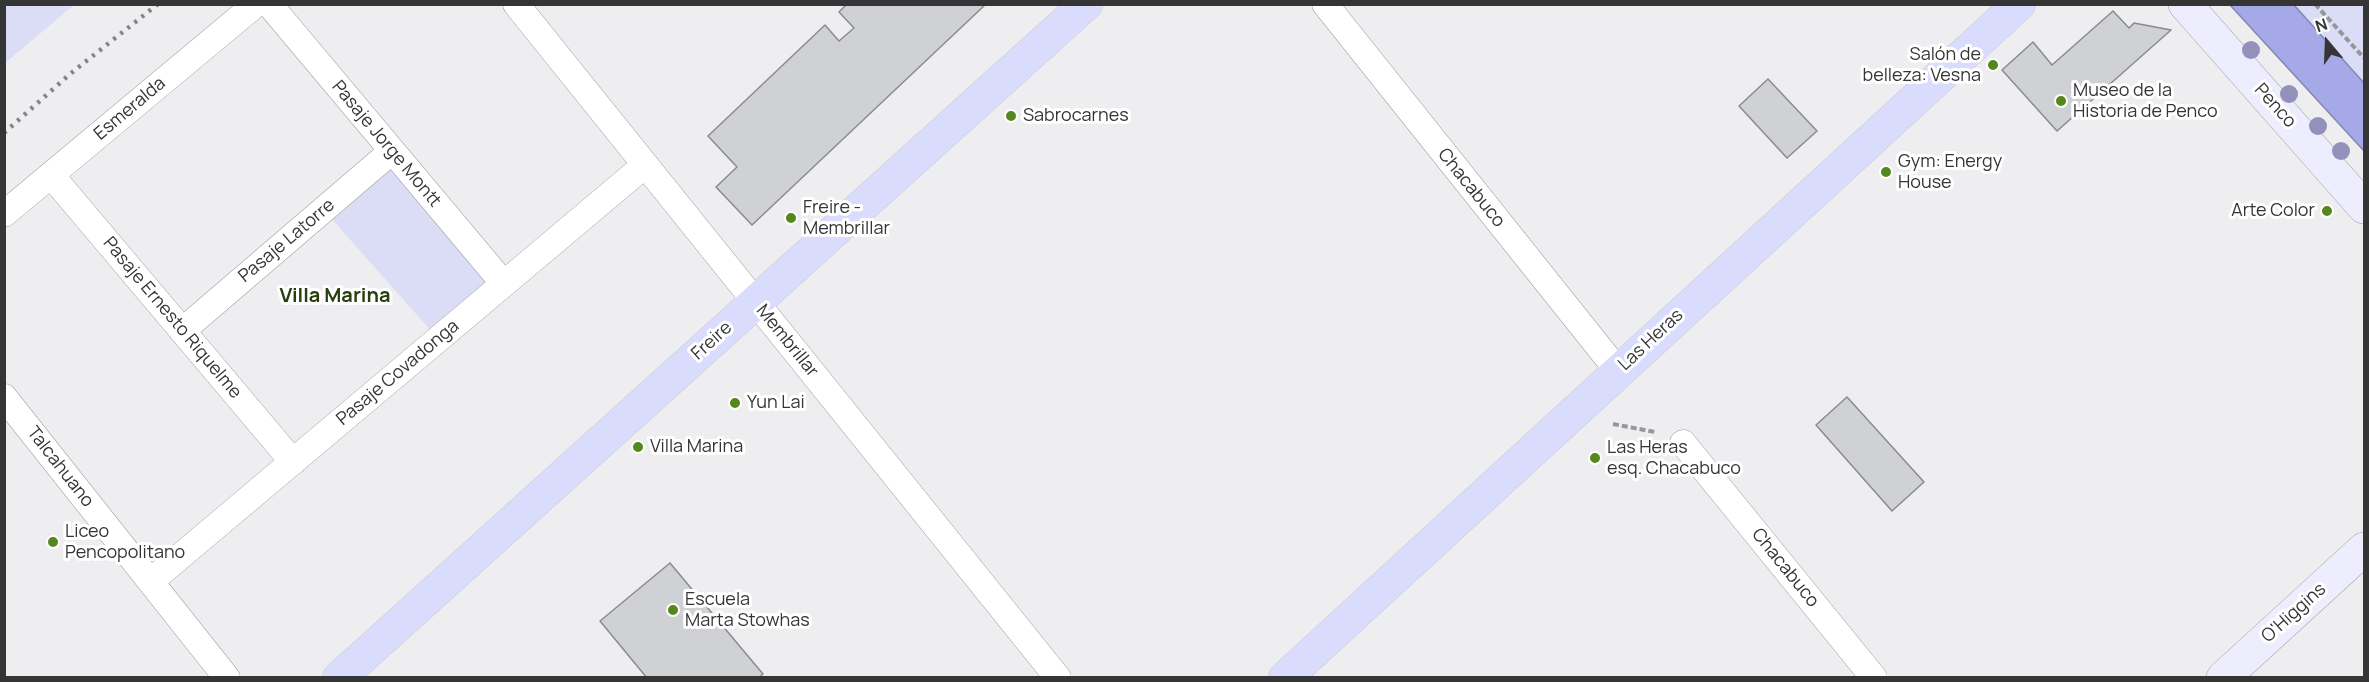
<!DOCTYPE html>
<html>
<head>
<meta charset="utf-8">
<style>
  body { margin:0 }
  #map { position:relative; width:2369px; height:682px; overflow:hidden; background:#eeeef1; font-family:Manrope,sans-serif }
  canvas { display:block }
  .frame { position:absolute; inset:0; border:6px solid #353536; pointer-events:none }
  .north { position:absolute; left:2297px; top:12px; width:60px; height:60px; -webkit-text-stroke:4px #fff; paint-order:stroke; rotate:341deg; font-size:16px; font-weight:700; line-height:24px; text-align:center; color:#353536 }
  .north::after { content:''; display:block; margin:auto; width:21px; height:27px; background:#353536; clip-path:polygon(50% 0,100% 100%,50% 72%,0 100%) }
</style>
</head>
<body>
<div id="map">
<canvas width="2369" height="682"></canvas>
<div class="frame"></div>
<div class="north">N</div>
</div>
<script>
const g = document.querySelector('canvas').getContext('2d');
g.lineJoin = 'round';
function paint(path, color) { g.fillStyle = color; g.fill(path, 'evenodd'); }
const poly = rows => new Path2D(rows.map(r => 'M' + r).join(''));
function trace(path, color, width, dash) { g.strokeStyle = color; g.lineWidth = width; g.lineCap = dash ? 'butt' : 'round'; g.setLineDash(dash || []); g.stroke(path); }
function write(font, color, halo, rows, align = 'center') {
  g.font = font + ' Manrope,sans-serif'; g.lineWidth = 6; g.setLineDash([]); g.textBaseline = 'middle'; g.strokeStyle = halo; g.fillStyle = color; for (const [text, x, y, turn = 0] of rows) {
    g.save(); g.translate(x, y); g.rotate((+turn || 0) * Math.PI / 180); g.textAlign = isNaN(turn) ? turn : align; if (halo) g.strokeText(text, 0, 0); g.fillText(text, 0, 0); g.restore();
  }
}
paint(poly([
  [5,4,74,4,74,5,5,63],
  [2294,5,2364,5,2364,83],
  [388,164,491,280,432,332,329,216]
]), '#dbddf6');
const water = poly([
  [2230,5,2294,5,2364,83,2364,151,2230,5]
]);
paint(water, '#a6a9e7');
trace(water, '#8486b2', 1.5);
const building = poly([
  [847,4,986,4,752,225,716,187,737,167,708,136,825,25,839,41,854,28,839,12,847,4],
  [2113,11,2129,28,2134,23,2171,30,2057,131,2002,70,2033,42,2052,65,2113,11],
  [1768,79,1817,131,1787,158,1739,106,1768,79],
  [1847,397,1924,482,1892,511,1816,425,1847,397],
  [670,563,763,674,758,678,647,678,600,621,670,563]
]);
paint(building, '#d0d1d4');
trace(building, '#8a8b8d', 1.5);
const minor = poly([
  [269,4,504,284],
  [516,4,1058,678],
  [1325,4,1618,371],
  [51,175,293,462],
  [4,214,256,4],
  [182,331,392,151],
  [4,397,227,678],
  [1683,443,1874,678],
  [151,581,645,165]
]);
const secondary = poly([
  [2185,4,2364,207],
  [2223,678,2364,549]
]);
const primary = poly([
  [339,678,1086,4],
  [1285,678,2019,4]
]);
trace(minor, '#a1a1a4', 27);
trace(secondary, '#a1a1a4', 34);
trace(primary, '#cacacb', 34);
trace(poly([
  [2315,4,2364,58],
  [1613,424,1655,432]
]), '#979799', 4, [6, 3]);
trace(minor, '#fff', 26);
trace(secondary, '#ededfe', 33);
trace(primary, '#dadcfe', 33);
trace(poly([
  [4,133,70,74,158,4]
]), '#858587', 4.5, [3, 6]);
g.fillStyle = '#9391bc';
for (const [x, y] of [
  [2251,50],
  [2289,94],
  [2318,126],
  [2341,151]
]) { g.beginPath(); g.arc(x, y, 9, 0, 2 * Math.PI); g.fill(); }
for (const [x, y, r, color] of [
  [1993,65,6,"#54871d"],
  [2061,101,6,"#54871d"],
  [1011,116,6,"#54871d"],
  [1886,172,6,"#54871d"],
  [2327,211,6,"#54871d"],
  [791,218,6,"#54871d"],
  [735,403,6,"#54871d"],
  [638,447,6,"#54871d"],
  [1595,458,6,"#54871d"],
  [53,542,6,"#54871d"],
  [673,610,6,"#54871d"]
]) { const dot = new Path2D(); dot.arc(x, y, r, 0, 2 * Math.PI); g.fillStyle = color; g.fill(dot); trace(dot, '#fff', 2); }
write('18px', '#353536', '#fff', [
  ["Salón de",1981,55,"right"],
  ["belleza: Vesna",1981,76,"right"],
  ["Museo de la",2073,91],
  ["Historia de Penco",2073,112],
  ["Sabrocarnes",1023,116],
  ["Gym: Energy",1898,162],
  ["House",1898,183],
  ["Freire -",803,208],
  ["Membrillar",803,229],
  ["Arte Color",2315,211,"right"],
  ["Yun Lai",747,403],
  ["Villa Marina",650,447],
  ["Las Heras",1607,448],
  ["esq. Chacabuco",1607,469],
  ["Liceo",65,532],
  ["Pencopolitano",65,553],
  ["Escuela",685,600],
  ["Marta Stowhas",685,621]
], 'left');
write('18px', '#353536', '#fff', [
  ["Penco",2275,106,48],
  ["Esmeralda",130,109,-40],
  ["Pasaje Jorge Montt",386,144,50],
  ["Chacabuco",1471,188,51],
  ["Pasaje Latorre",287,241,-40],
  ["Pasaje Ernesto Riquelme",172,318,50],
  ["Las Heras",1651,340,-43],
  ["Freire",712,341,-42],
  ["Membrillar",787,341,51],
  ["Pasaje Covadonga",398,373,-40],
  ["Talcahuano",60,467,52],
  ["Chacabuco",1785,568,51],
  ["O'Higgins",2294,613,-42]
]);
write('bold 20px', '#27400e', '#fff', [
  ["Villa Marina",335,296]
]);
</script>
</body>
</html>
